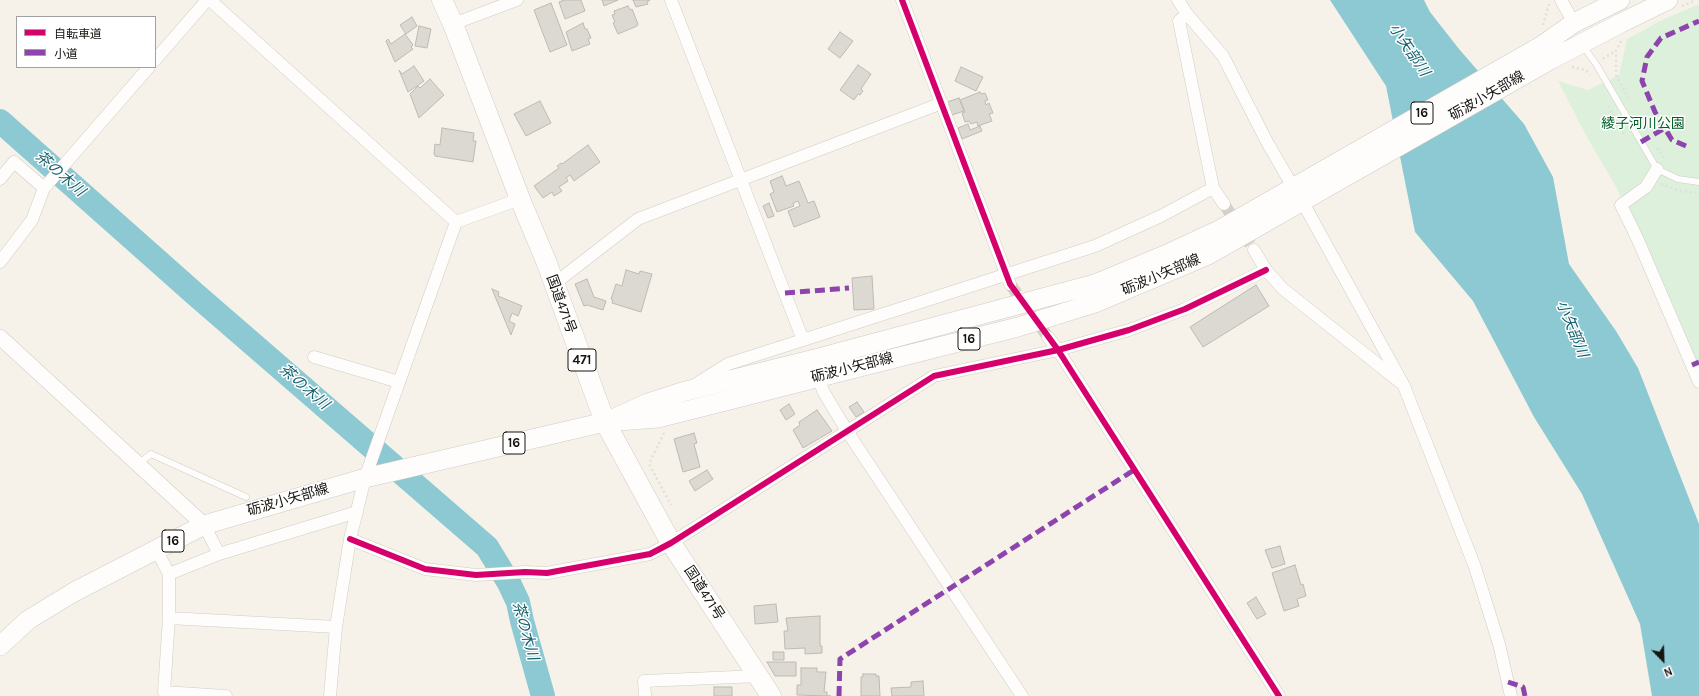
<!DOCTYPE html>
<html>
<head>
<meta charset="utf-8">
<style>
  body { margin:0 }
  #map { position:relative; width:1699px; height:696px; overflow:hidden; background:#f6f2ea; font-family:Karla,"Noto Sans JP",sans-serif }
  canvas { display:block }
  .legend { position:absolute; left:16px; top:16px; width:140px; height:52px; box-sizing:border-box; background:#fff; border:1px solid #a2a19f; margin:0; padding:5px 7px; list-style:none; font-size:12px; color:#16140f }
  .legend li { display:flex; align-items:center; gap:8px; height:20px }
  .legend b { width:20px; border:1px solid #a2a19f }
  .north { position:absolute; left:1643px; top:640px; width:40px; height:40px; -webkit-text-stroke:3px #fff; paint-order:stroke; rotate:157deg; font-size:11px; font-weight:700; line-height:16px; text-align:center; color:#16140f }
  .north::after { content:''; display:block; margin:auto; width:14px; height:18px; background:#16140f; clip-path:polygon(50% 0,100% 100%,50% 72%,0 100%) }
</style>
</head>
<body>
<div id="map">
<canvas width="1699" height="696"></canvas>
<ul class="legend">
<li><b style="height:5px;background:#d6006c"></b>自転車道</li>
<li><b style="height:5px;background:#8e44ad"></b>小道</li>
</ul>
<div class="north">N</div>
</div>
<script>
const g = document.querySelector('canvas').getContext('2d');
g.lineJoin = 'round';
function paint(path, color) { g.fillStyle = color; g.fill(path, 'evenodd'); }
const poly = rows => new Path2D(rows.map(r => 'M' + r).join(''));
function trace(path, color, width, dash) { g.strokeStyle = color; g.lineWidth = width; g.lineCap = dash ? 'butt' : 'round'; g.setLineDash(dash || []); g.stroke(path); }
function write(font, color, halo, rows, align = 'center') {
  g.font = font + ' Karla,"Noto Sans JP",sans-serif'; g.lineWidth = 3; g.setLineDash([]); g.textBaseline = 'middle'; g.strokeStyle = halo; g.fillStyle = color; for (const [text, x, y, turn = 0] of rows) {
    g.save(); g.translate(x, y); g.rotate((+turn || 0) * Math.PI / 180); g.textAlign = isNaN(turn) ? turn : align; if (halo) g.strokeText(text, 0, 0); g.fillText(text, 0, 0); g.restore();
  }
}
paint(poly([
  [1699,4,1699,376,1637,230,1614,183,1589,141,1558,81,1588,90,1619,75,1627,39,1660,21]
]), '#ddf0db');
paint(poly([
  [1330,0,1424,0,1430,12,1459,49,1524,124,1553,177,1569,264,1616,331,1638,368,1699,524,1699,696,1652,696,1640,624,1582,494,1534,417,1473,301,1415,232,1386,86]
]), '#8cc9d2');
trace(poly([
  [0,121,195,294,487,547,509,583,518,602,522,621,543,696]
]), '#8cc9d2', 24);
const building = poly([
  [564,0,581,0,585,11,565,19,559,2,564,0],
  [602,0,618,0,604,6,602,0],
  [633,0,650,0,647,2,648,4,636,7,633,0],
  [551,3,567,45,550,52,534,10,551,3],
  [628,6,630,10,632,9,638,24,637,26,618,34,613,23,615,22,612,15,615,14,614,11,628,6],
  [412,17,417,26,406,34,400,25,412,17],
  [583,23,585,29,587,29,591,38,588,39,590,44,572,51,566,32,583,23],
  [419,26,431,29,427,48,415,46,419,26],
  [840,32,853,41,840,58,828,49,840,32],
  [405,34,413,45,411,47,413,49,395,62,386,41,388,39,391,44,405,34],
  [858,65,871,74,861,89,863,91,860,95,858,94,854,100,840,90,858,65],
  [414,66,424,81,408,92,399,70,402,74,414,66],
  [961,67,983,77,976,91,955,81,961,67],
  [430,79,444,95,419,118,410,94,418,86,420,88,430,79],
  [980,92,981,94,985,93,988,100,985,101,986,105,989,103,993,113,989,114,992,121,978,126,977,122,971,124,969,121,965,122,962,113,965,112,960,100,980,92],
  [959,98,964,111,952,115,947,102,959,98],
  [540,101,551,123,526,136,514,114,540,101],
  [968,124,970,130,980,126,982,131,962,139,958,128,968,124],
  [442,128,474,133,473,141,476,141,473,162,435,156,434,153,435,144,440,145,442,128],
  [588,145,600,162,574,181,570,175,566,178,568,181,559,187,562,191,554,196,552,192,543,198,534,186,559,168,557,166,561,163,562,164,588,145],
  [782,176,786,186,799,181,808,203,814,201,820,217,794,227,788,211,800,206,798,201,793,203,794,206,777,212,770,194,774,192,770,181,782,176],
  [769,203,774,216,768,218,763,206,769,203],
  [626,270,639,274,640,271,652,274,641,312,612,303,613,300,611,299,616,284,622,286,626,270],
  [872,276,874,309,854,310,852,278,872,276],
  [587,279,594,297,606,301,603,310,587,305,584,306,575,284,587,279],
  [1256,285,1269,306,1203,347,1190,327,1256,285],
  [492,289,499,292,498,296,522,306,518,316,512,313,509,321,515,324,511,335,492,289],
  [857,402,864,412,856,417,849,407,857,402],
  [789,404,795,414,786,420,780,410,789,404],
  [817,410,832,431,803,448,793,430,800,425,799,422,817,410],
  [694,433,697,443,694,444,700,467,683,472,674,439,694,433],
  [707,470,713,479,695,491,689,481,707,470],
  [1280,546,1285,564,1272,568,1265,550,1280,546],
  [1295,565,1301,585,1303,584,1306,596,1297,599,1299,606,1284,611,1272,573,1295,565],
  [1256,597,1266,614,1257,619,1247,603,1256,597],
  [776,604,778,622,755,624,754,606,776,604],
  [820,616,820,646,822,646,822,653,805,654,805,648,785,649,784,631,788,631,786,618,820,616],
  [773,652,784,652,784,660,773,660,773,652],
  [767,662,796,662,796,676,775,676,767,662],
  [801,668,817,668,817,672,826,672,824,692,827,692,827,696,831,696,797,695,797,685,801,685,801,668],
  [863,674,876,674,876,676,879,676,880,696,861,696,861,677,863,677,863,674],
  [923,681,924,696,892,696,891,688,911,687,911,682,923,681],
  [714,687,732,687,732,696,714,696,714,687]
]);
paint(building, '#dcd8d2');
trace(building, '#bdbab4', 1);
trace(poly([
  [1224,204,1254,250],
  [1010,284,1048,337]
]), '#d4d1c9', 12, [12, 6]);
const service = poly([
  [1583,46,1596,64,1657,169,1678,179,1699,182],
  [138,464,151,454,246,497]
]);
const minor = poly([
  [210,0,456,222],
  [671,0,803,340,728,364,696,384],
  [902,0,1010,284],
  [1178,0,1187,14,1223,56,1267,142,1293,187],
  [1561,0,1574,23],
  [1187,14,1179,21,1213,188],
  [453,24,517,0],
  [155,60,207,0],
  [1657,169,1646,187,1621,205,1638,240,1699,382],
  [0,179,14,162,44,188],
  [1302,201,1404,386,1475,567,1499,644,1511,696],
  [456,222,520,199],
  [1254,250,1266,270,1283,289,1400,382],
  [0,262,32,220,44,188,149,67],
  [554,284,638,219,942,103],
  [1048,337,1058,350,1279,696],
  [803,340,1095,246,1161,216,1213,188,1224,204],
  [314,357,399,382],
  [819,377,823,391,847,431,1022,696],
  [204,525,219,554,357,512],
  [350,539,425,569,476,575,525,572,547,573,650,554,671,543,934,376,1058,350,1129,330,1185,309,1266,270],
  [156,549,169,574,169,618,164,692,226,696],
  [169,574,219,554],
  [169,618,336,627],
  [330,696,336,627,350,539,365,478,456,222],
  [645,696,644,681,759,676]
]);
const tertiary = poly([
  [0,337,204,525]
]);
const primary = poly([
  [617,417,648,403,682,392,815,359,1095,284,1165,255,1221,229,1541,46,1574,23,1620,0],
  [0,646,28,620,74,592,204,525,365,478,605,422,658,418,1018,327,1095,303,1208,255,1550,60,1621,23,1668,0]
]);
const trunk = poly([
  [442,0,453,24,520,199,546,261,605,422,671,543,771,696]
]);
trace(service, '#cfccc6', 7);
trace(minor, '#cfccc6', 13);
trace(tertiary, '#cfccc6', 16);
trace(primary, '#cfccc6', 20);
trace(trunk, '#cfccc6', 21);
trace(poly([
  [1682,6,1696,0],
  [1543,25,1549,4],
  [1621,41,1616,51,1616,75,1629,99],
  [1603,59,1615,51],
  [1572,67,1586,70,1590,75],
  [1608,106,1625,136],
  [1657,148,1665,159],
  [1661,184,1679,191,1699,193],
  [664,433,649,464,671,505]
]), '#e1dfdd', 2.5, [2, 3]);
trace(service, '#fefdfc', 6);
trace(minor, '#fefdfc', 12);
trace(tertiary, '#fefdfc', 15);
trace(primary, '#fefdfc', 19);
trace(trunk, '#fefdfc', 20);
trace(poly([
  [1641,142,1665,128],
  [1686,146,1672,140,1655,112,1642,81,1647,57,1661,38,1699,21],
  [785,293,849,288],
  [1692,365,1699,362],
  [1508,682,1523,687,1525,696],
  [839,696,840,659,1134,470]
]), '#8e44ad', 5, [10, 5]);
trace(poly([
  [902,0,1010,284,1058,350,1279,696],
  [350,539,425,569,476,575,525,572,547,573,650,554,671,543,934,376,1058,350,1129,330,1185,309,1266,270]
]), '#d6006c', 6);
for (const [x, y, w] of [
  [1422,113,22],
  [969,339,22],
  [582,360,28],
  [514,443,22],
  [173,541,22]
]) { const box = new Path2D(); box.roundRect(x - w / 2, y - 11, w, 22, 3); g.fillStyle = '#fff'; g.fill(box); trace(box, '#16140f', 1); }
write('bold 13px', '#16140f', null, [
  ["16",1422,113],
  ["16",969,339],
  ["471",582,360],
  ["16",514,443],
  ["16",173,541]
]);
write('14px', '#16140f', '#fff', [
  ["砺波小矢部線",1487,96,-30],
  ["砺波小矢部線",1161,275,-23],
  ["国道471号",561,304,70],
  ["砺波小矢部線",852,368,-14],
  ["砺波小矢部線",288,500,-16],
  ["国道471号",704,593,57]
]);
write('14px', '#005e26', '#fff', [
  ["綾子河川公園",1643,124]
]);
write('italic 15px', '#16606d', '#fff', [
  ["小矢部川",1409,50,56],
  ["茶の木川",60,174,41],
  ["小矢部川",1572,329,68],
  ["茶の木川",304,387,41],
  ["茶の木川",525,631,74]
]);
</script>
</body>
</html>
